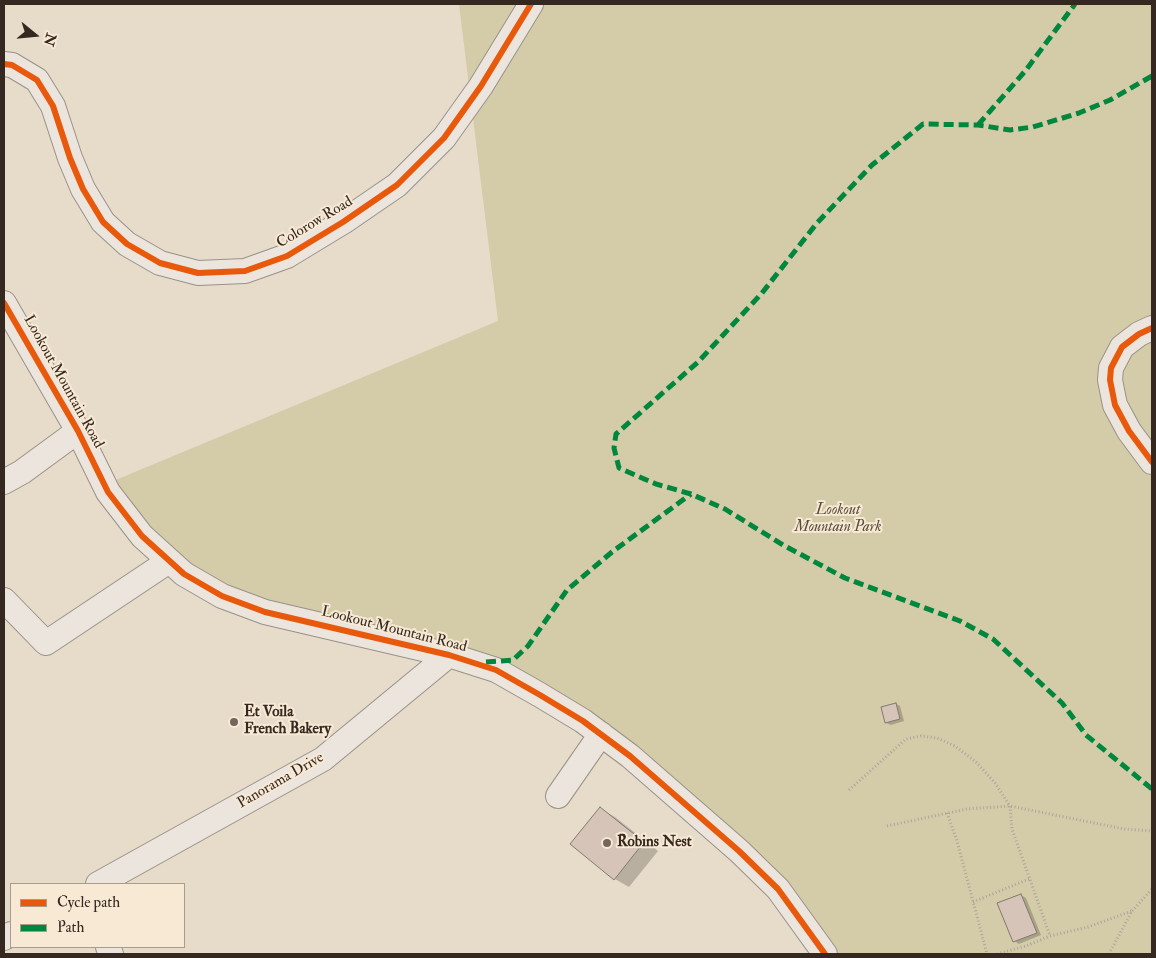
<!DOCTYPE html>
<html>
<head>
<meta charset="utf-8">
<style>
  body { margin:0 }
  #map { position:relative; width:1156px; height:958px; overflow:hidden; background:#e7dbca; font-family:"IM FELL Double Pica",serif }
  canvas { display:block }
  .frame { position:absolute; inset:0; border:5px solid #342821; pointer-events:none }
  .legend { position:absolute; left:10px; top:883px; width:175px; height:65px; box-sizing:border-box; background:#f8e9d4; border:1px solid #aa9c8c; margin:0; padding:6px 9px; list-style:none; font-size:15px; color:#342821 }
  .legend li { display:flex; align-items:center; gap:10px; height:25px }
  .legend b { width:25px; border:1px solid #aa9c8c }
  .north { position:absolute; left:10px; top:10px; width:50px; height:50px; -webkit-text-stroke:4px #f8e9d4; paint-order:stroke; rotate:107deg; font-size:14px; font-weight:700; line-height:20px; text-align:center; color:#342821 }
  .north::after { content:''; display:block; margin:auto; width:18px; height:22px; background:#342821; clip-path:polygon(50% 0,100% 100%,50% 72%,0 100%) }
</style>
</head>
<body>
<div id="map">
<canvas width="1156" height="958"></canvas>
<div class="frame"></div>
<ul class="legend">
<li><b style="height:6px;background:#e8590c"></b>Cycle path</li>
<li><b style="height:6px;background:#00873e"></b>Path</li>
</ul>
<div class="north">N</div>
</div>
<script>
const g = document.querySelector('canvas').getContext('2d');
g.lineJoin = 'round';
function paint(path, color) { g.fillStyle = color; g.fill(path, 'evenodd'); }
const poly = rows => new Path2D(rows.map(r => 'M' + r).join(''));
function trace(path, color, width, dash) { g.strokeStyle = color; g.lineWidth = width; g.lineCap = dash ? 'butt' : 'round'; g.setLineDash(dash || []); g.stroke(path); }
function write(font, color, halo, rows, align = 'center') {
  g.font = font + ' "IM FELL Double Pica",serif'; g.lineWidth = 4; g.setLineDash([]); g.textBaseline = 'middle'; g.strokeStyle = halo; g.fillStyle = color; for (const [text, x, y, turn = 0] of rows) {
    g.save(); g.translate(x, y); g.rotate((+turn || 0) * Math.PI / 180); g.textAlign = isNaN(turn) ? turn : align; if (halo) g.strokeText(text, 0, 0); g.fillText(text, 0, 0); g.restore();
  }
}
paint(poly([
  [459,4,1152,4,1152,954,829,954,766,868,521,682,227,591,155,542,106,484,498,321]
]), '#d4cba8');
paint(poly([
  [896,704,900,706,904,721,891,725,886,723],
  [600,809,615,817,658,851,629,887,615,879],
  [1021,895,1026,898,1041,935,1019,944,1014,941]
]), '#0003');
const building = poly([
  [896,703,900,719,885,723,881,707,896,703],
  [600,807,644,842,614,880,570,844,600,807],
  [1021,894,1037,933,1013,942,997,903,1021,894]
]);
paint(building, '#d5c4b7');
trace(building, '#817a70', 1);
const minor = poly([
  [4,64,12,65,37,80,53,106,70,158,83,189,103,222,127,244,160,263,198,273,245,271,287,256,343,222,397,185,444,138,481,86,531,4],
  [4,303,78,431,108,492,142,536,184,574,222,596,265,612,449,655,496,670,540,695,583,721,630,756,739,851,778,889,825,954],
  [1152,328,1139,334,1122,347,1111,368,1110,380,1115,405,1129,431,1152,462],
  [4,482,22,472,78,431],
  [4,600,46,643,169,561],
  [558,796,601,734],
  [98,884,323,759,449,655],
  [4,938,11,934],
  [108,947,111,954]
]);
trace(minor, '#9a9287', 26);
trace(poly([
  [849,790,906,739,921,736,937,738,955,746,976,762,995,783,1010,806,1012,829,1050,936,1088,927,1132,911],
  [947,813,957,841,987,954],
  [887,826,967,809,1010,806,1124,829,1152,831],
  [973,902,1029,879],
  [997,954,1026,946,1050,936],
  [1109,954,1132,911,1152,889]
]), '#aba59e', 3, [1, 2.5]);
trace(minor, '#ebe5dd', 24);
trace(poly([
  [1152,76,1110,100,1079,113,1033,127,1010,130,978,125,923,124,872,165,817,223,762,293,698,362,616,434,614,448,619,468,656,484,691,494,725,509,783,545,845,578,960,621,993,639,1062,703,1086,735,1152,789],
  [978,125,1026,70,1075,4],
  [486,662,513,660,528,646,567,590,612,552,691,494]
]), '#00873e', 5, [10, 5]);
trace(poly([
  [4,64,12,65,37,80,53,106,70,158,83,189,103,222,127,244,160,263,198,273,245,271,287,256,343,222,397,185,444,138,481,86,531,4],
  [4,303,78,431,108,492,142,536,184,574,222,596,265,612,449,655,496,670,540,695,583,721,630,756,739,851,778,889,825,954],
  [1152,328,1139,334,1122,347,1111,368,1110,380,1115,405,1129,431,1152,462]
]), '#e8590c', 6);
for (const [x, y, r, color] of [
  [234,722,5,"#73675c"],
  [607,843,5,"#73675c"]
]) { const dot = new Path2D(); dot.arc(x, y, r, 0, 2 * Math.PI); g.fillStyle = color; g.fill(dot); trace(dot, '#f8e9d4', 2); }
write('15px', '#342821', '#f8e9d4', [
  ["Colorow Road",315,223,-31],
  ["Lookout Mountain Road",63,382,61],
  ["Lookout Mountain Road",394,630,14],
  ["Panorama Drive",281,781,-30]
]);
write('italic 15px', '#584e3c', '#f8e9d4', [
  ["Lookout",838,511],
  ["Mountain Park",838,528]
]);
write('bold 15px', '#342821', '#f8e9d4', [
  ["Et Voila",244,713],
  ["French Bakery",244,730],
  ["Robins Nest",617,843]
], 'left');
</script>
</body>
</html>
